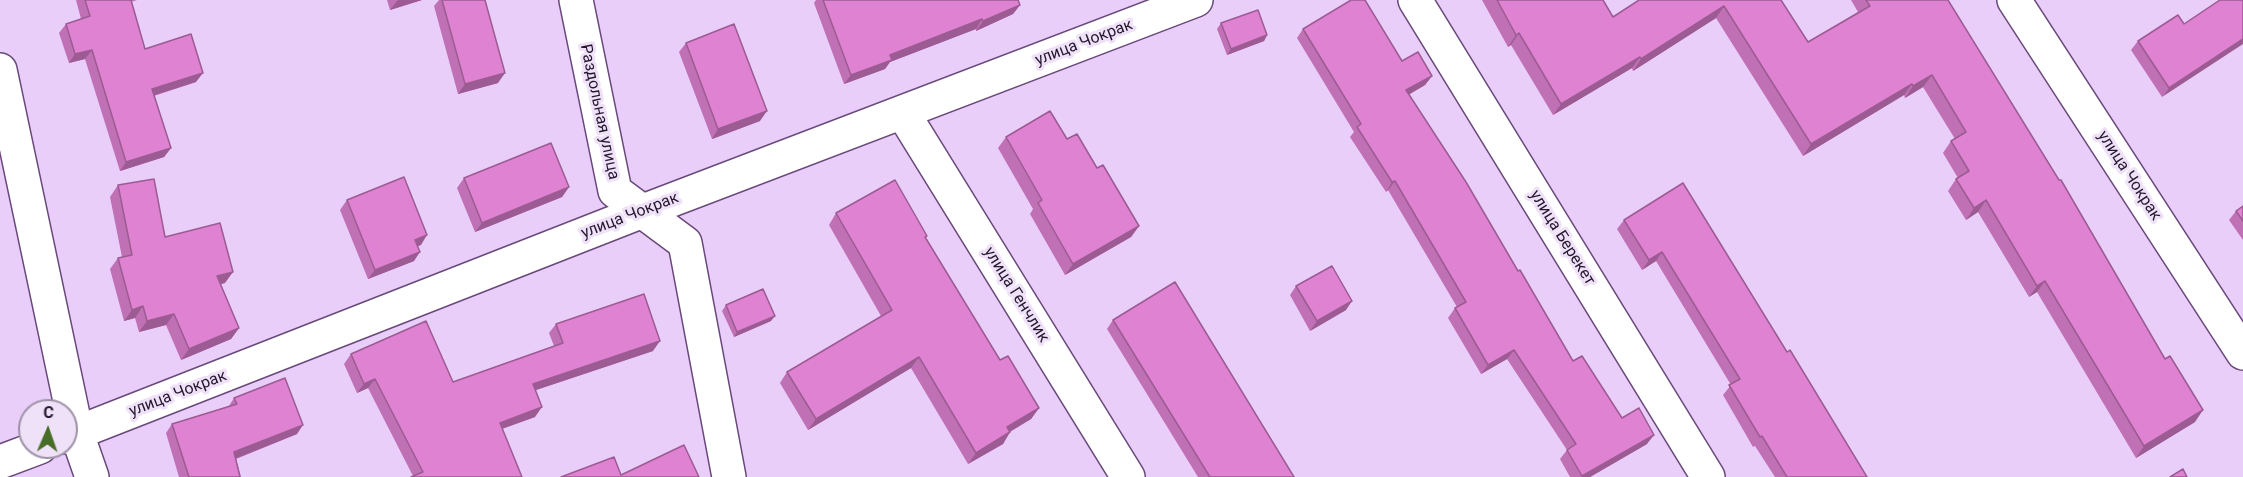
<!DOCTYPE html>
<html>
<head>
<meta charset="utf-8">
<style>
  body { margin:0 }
  #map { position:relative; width:2243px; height:477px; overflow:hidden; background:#e9cefa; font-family:Roboto,sans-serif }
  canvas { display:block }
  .north { position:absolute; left:18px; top:399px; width:60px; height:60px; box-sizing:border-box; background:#efe1f7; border:2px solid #9e91a6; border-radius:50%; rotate:2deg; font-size:16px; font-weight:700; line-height:24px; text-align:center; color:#25182d }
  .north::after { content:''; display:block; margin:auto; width:21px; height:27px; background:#486d26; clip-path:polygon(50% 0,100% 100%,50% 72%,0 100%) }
</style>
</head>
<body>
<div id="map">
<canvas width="2243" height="477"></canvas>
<div class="north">С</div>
</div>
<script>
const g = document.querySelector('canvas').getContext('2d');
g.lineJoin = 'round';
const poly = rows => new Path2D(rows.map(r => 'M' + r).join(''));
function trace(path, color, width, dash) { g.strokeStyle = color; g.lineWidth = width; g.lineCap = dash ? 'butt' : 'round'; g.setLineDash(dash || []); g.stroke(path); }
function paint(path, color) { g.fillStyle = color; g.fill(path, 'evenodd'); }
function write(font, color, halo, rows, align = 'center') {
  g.font = font + ' Roboto,sans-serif'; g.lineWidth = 6; g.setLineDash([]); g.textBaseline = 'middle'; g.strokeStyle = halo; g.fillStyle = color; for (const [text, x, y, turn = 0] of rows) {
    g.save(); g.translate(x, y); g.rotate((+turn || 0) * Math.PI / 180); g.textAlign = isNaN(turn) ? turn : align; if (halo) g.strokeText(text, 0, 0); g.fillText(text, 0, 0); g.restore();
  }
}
const minor = poly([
  [576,0,615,191,685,243,729,477],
  [1415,0,1708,477],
  [2014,0,2243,353],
  [0,70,77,434,92,477],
  [903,113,1128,477],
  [66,437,643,211,1196,0],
  [0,462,40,447]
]);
trace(minor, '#684979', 36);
trace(minor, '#fff', 33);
paint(poly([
  [76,0,137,0,131,2,145,49,196,82,154,96,171,148,164,157,120,171,85,59,69,63,59,33,66,24,81,19],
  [387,0,422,0,390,10],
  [439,0,485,0,498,83,458,94,434,6],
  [816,0,1018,0,1020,5,1013,14,976,31,976,29,890,62,885,69,844,84,814,3],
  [1482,0,1603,0,1613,17,1781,0,1808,42,1858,12,1851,0,1948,0,2195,422,2136,458,2037,292,2029,297,1978,212,1966,220,1948,191,1956,179,1958,178,1943,153,1951,141,1955,139,1923,87,1905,98,1904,95,1803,156,1716,18,1633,71,1632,68,1553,115,1511,45,1508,47],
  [2243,0,2162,97,2131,50,2138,41,2184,24],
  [1221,23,1267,35,1264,41,1227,55,1217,29],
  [1303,29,1402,61,1432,76,1425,85,1409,94,1573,361,1622,418,1647,444,1590,477,1570,477,1560,459,1567,450,1507,359,1481,374,1448,318,1455,308,1457,307,1388,190,1386,192,1350,137,1354,132,1297,38],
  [686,43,760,121,712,139,679,52],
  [1006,137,1067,139,1097,168,1139,226,1131,237,1065,275,1030,214,1033,209,998,148],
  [464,178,569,187,562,197,475,232,457,188],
  [118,185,165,237,225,283,221,284,239,328,231,339,181,360,166,325,139,332,135,318,124,321,110,269,118,258,122,257,110,197],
  [347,200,421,245,418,246,414,261,368,279,340,210],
  [2243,206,2243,240,2229,220,2236,211],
  [836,213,926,238,1000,360,1039,408,1031,419,1010,432,1003,444,968,464,911,368,808,430,780,383,787,372,881,316,829,225],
  [1624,220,1787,352,1867,477,1775,477,1755,446,1753,447,1723,395,1731,385,1656,261,1642,270,1617,229],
  [1296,286,1346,310,1310,331,1290,295],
  [726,305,771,321,734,337,722,311],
  [1113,320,1294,477,1198,477,1107,329],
  [556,324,653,351,536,390,535,417,502,429,522,477,413,476,368,388,357,393,344,364,351,354,453,382,554,346,549,333],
  [234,398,297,434,236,459,241,477,179,477,166,433,172,424,229,406]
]), '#c070b4');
paint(poly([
  [399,0,422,0,390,10,397,1],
  [1020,5,1013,14,976,31,983,21],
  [1724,6,1716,18,1633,71,1641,59],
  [982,19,976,29,890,62,885,69,844,84,851,75,890,55],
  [1519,33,1511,45,1508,47,1516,35],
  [1267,35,1264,41,1227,55,1231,49],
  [2243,39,2243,44,2162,97,2169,88],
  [92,50,85,59,69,63,75,54],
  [1640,57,1632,68,1553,115,1561,104],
  [203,73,196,82,145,98,152,89],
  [505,73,498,83,458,94,465,84],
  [1932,75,1923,87,1905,98,1913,86],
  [1432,76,1425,85,1400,100,1406,90],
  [1912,84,1904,95,1803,156,1811,144],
  [767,111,760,121,712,139,718,129],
  [171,148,164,157,120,171,126,162],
  [1395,181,1388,190,1386,192,1392,182],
  [569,187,562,197,475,232,482,223],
  [1986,200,1978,212,1966,220,1974,208],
  [1139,226,1131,237,1065,275,1073,264],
  [427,235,421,245,409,249,415,240],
  [420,252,414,261,368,279,375,270],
  [1662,252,1656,261,1642,270,1649,260],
  [233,272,225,283,209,287,217,276],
  [2045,281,2037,292,2029,297,2037,286],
  [1352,301,1346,310,1310,331,1317,321],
  [143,306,135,318,124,321,132,310],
  [174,314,166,325,139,332,147,321],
  [775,316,771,321,734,337,737,332],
  [239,328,231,339,181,360,189,349],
  [660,341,653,351,527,393,533,384],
  [1514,350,1507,359,1481,374,1488,365],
  [919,357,911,368,808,430,816,419],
  [375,379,368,388,357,393,364,384],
  [542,407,535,417,493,432,500,423],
  [1039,408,1031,419,999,438,1007,427],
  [2203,410,2195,422,2136,458,2144,446],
  [303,425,297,434,227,462,234,452],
  [1010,432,1003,444,968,464,976,453],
  [1654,435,1647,444,1590,477,1581,477]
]), '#9c5b92');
const building = poly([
  [85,0,131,0,145,49,191,34,203,73,152,89,171,148,126,162,92,50,75,54,66,24,90,16,85,0],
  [442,0,485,0,505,73,465,84,442,0],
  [823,0,1018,0,1020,5,983,21,982,19,890,55,892,60,851,75,823,0],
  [1351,0,1365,0,1402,61,1418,52,1432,76,1406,90,1466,182,1518,271,1520,270,1573,361,1582,356,1622,418,1639,408,1654,435,1582,476,1567,450,1576,444,1514,350,1488,365,1455,308,1466,302,1395,181,1392,182,1357,127,1361,124,1303,29,1351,0],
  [1497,0,1603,0,1613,17,1639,0,1781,0,1808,42,1870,6,1866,0,1948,0,2059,180,2061,180,2165,359,2170,356,2203,410,2144,446,2045,281,2037,286,1986,200,1974,208,1956,179,1969,171,1951,141,1966,132,1932,75,1913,86,1912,84,1811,144,1724,6,1641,59,1640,57,1561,104,1519,33,1516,35,1497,0],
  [2220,0,2243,0,2243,39,2169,88,2138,41,2178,15,2184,24,2220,0],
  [1258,10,1267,35,1231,49,1221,23,1258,10],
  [734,24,767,111,718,129,686,43,734,24],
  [1050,111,1067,139,1077,134,1097,168,1103,165,1139,226,1073,264,1038,203,1042,200,1006,137,1050,111],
  [551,143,569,187,482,223,464,178,551,143],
  [404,177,427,235,415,240,420,252,375,270,347,200,404,177],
  [154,179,165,237,220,223,233,272,217,276,239,328,189,349,174,314,147,321,143,306,132,310,118,258,132,255,118,185,154,179],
  [895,180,927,236,925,237,1000,360,1008,356,1039,408,1007,427,1010,432,976,453,919,357,816,419,787,372,892,310,836,213,895,180],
  [1683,183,1787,352,1790,350,1867,477,1787,477,1762,436,1760,437,1729,385,1740,379,1662,252,1649,260,1624,220,1683,183],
  [2243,206,2243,221,2236,211,2243,206],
  [1332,266,1352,301,1317,321,1296,286,1332,266],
  [1175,282,1294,477,1210,477,1113,320,1175,282],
  [763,289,775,316,737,332,726,305,763,289],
  [644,294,660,341,533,384,542,407,500,423,522,477,411,477,423,472,375,379,364,384,351,354,426,321,453,382,563,343,556,324,644,294],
  [285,378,303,425,234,452,240,477,189,477,172,424,237,404,234,398,285,378],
  [684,445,699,477,561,477,614,457,621,475,684,445],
  [2183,469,2187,477,2170,477,2183,469]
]);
paint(building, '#df82d1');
trace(building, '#9c5b92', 1.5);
write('16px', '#25182d', '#efe1f7', [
  ["улица Чокрак",1084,43,-21],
  ["Раздольная улица",599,112,78],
  ["улица Чокрак",2129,176,57],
  ["улица Чокрак",630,216,-21],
  ["улица Берекет",1562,238,58],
  ["улица Генчлик",1016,295,58],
  ["улица Чокрак",178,394,-21]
]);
</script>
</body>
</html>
